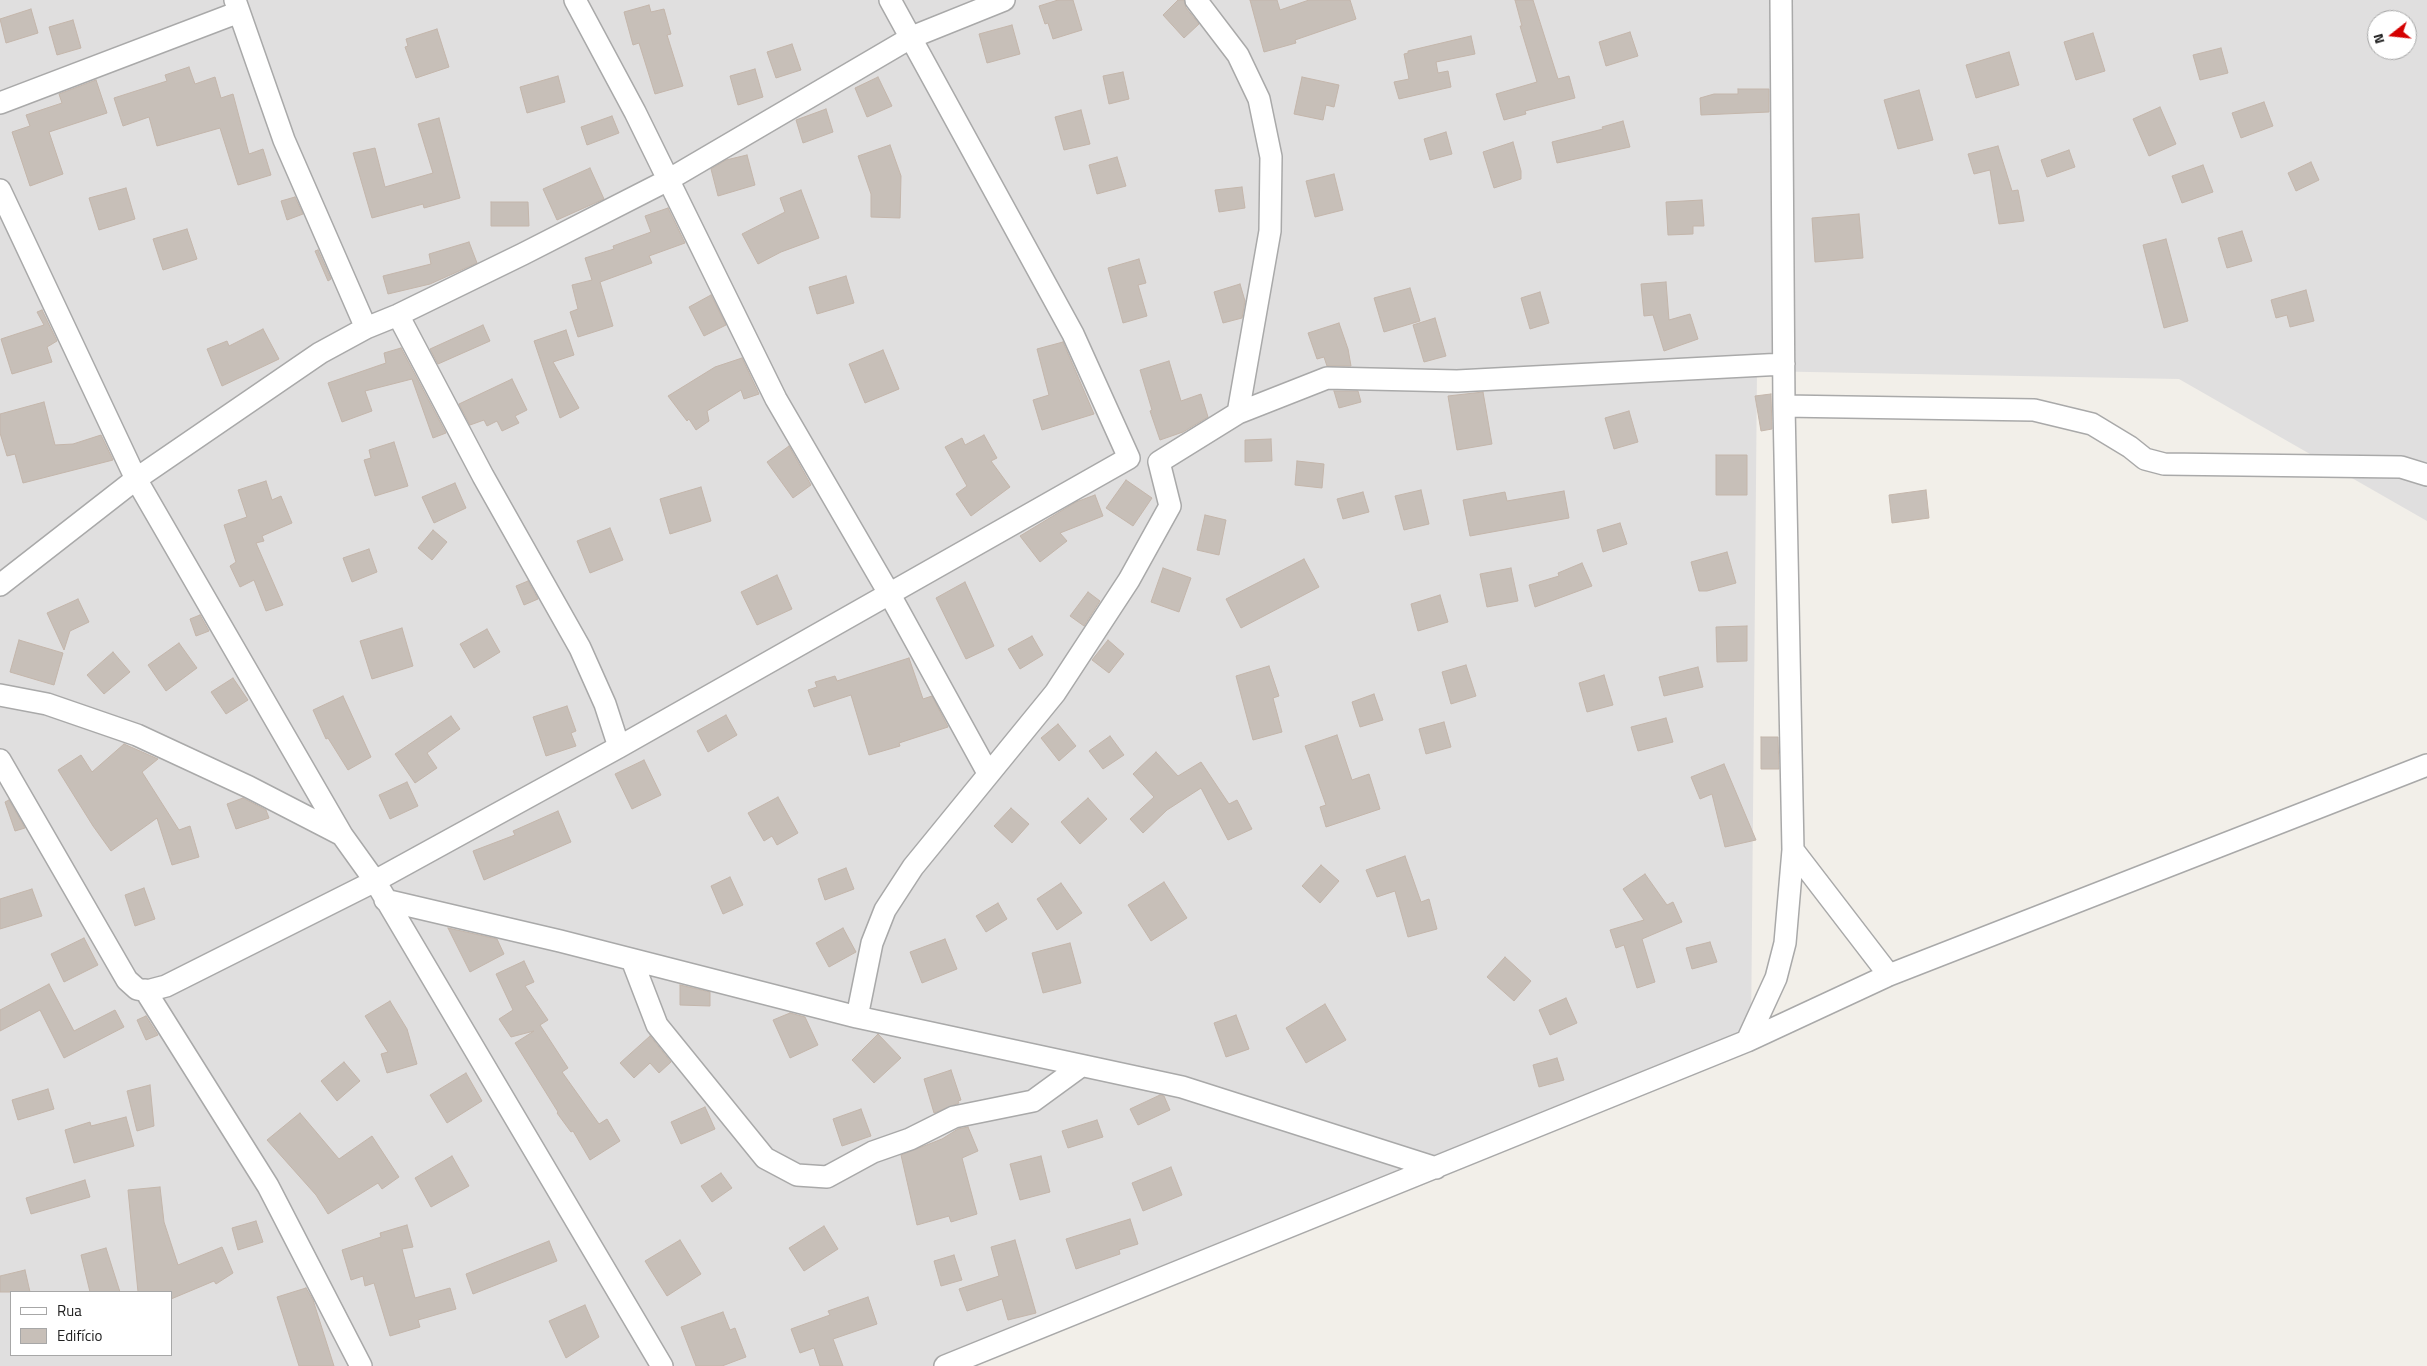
<!DOCTYPE html>
<html>
<head>
<meta charset="utf-8">
<style>
  body { margin:0 }
  #map { position:relative; width:2427px; height:1366px; overflow:hidden; background:#f2efe9; font-family:"Titillium Web",sans-serif }
  canvas { display:block }
  .legend { position:absolute; left:10px; top:1291px; width:162px; height:65px; box-sizing:border-box; background:#fff; border:1px solid #a7a7a7; margin:0; padding:6px 9px; list-style:none; font-size:15px; color:#222 }
  .legend li { display:flex; align-items:center; gap:10px; height:25px }
  .legend b { width:25px; border:1px solid #a7a7a7 }
  .north { position:absolute; left:2367px; top:10px; width:50px; height:50px; box-sizing:border-box; background:#fff; border:1px solid #a7a7a7; border-radius:50%; rotate:254deg; font-size:14px; font-weight:700; line-height:20px; text-align:center; color:#222 }
  .north::after { content:''; display:block; margin:auto; width:18px; height:22px; background:#d40000; clip-path:polygon(50% 0,100% 100%,50% 72%,0 100%) }
</style>
</head>
<body>
<div id="map">
<canvas width="2427" height="1366"></canvas>
<ul class="legend">
<li><b style="height:6px;background:#fff"></b>Rua</li>
<li><b style="height:14px;background:#c7bfb8"></b>Edifício</li>
</ul>
<div class="north">N</div>
</div>
<script>
const g = document.querySelector('canvas').getContext('2d');
g.lineJoin = 'round';
function paint(path, color) { g.fillStyle = color; g.fill(path, 'evenodd'); }
const poly = rows => new Path2D(rows.map(r => 'M' + r).join(''));
function trace(path, color, width, dash) { g.strokeStyle = color; g.lineWidth = width; g.lineCap = dash ? 'butt' : 'round'; g.setLineDash(dash || []); g.stroke(path); }
paint(poly([
  [0,0,2427,0,2427,521,2179,379,1757,371,1751,1035,942,1366,0,1366],
  [2377,20,2407,20,2407,50,2377,50],
  [11,1292,171,1292,171,1355,11,1355]
]), '#e0dfdf');
const building = poly([
  [1058,0,1073,0,1082,30,1053,39,1048,23,1045,24,1039,6,1058,0],
  [1178,0,1184,0,1186,8,1199,24,1184,38,1163,15,1178,0],
  [1250,0,1277,0,1280,10,1309,0,1350,0,1356,19,1295,40,1296,43,1264,52,1250,0],
  [1515,0,1533,0,1558,79,1569,76,1575,98,1525,111,1526,114,1504,120,1496,94,1537,82,1520,26,1522,26,1515,0],
  [649,5,651,12,664,9,671,34,667,35,683,86,655,94,639,43,633,45,624,12,649,5],
  [31,9,38,33,6,43,0,19,31,9],
  [73,20,81,48,57,55,49,27,73,20],
  [1012,25,1020,54,987,63,979,34,1012,25],
  [437,29,449,67,416,78,405,47,408,46,406,39,437,29],
  [1630,32,1638,56,1606,66,1599,42,1630,32],
  [2093,33,2105,71,2076,80,2064,42,2093,33],
  [1471,36,1475,54,1436,62,1438,73,1448,71,1451,87,1399,99,1394,82,1409,79,1404,54,1408,53,1408,51,1471,36],
  [792,44,801,70,776,78,767,52,792,44],
  [2221,48,2228,73,2200,80,2193,55,2221,48],
  [2009,52,2019,85,1976,98,1966,65,2009,52],
  [189,67,195,84,215,77,221,98,233,94,249,154,263,149,271,175,238,185,220,128,157,146,149,117,123,126,114,98,167,81,165,75,189,67],
  [755,69,763,97,738,105,730,76,755,69],
  [1123,72,1129,99,1109,104,1103,76,1123,72],
  [558,76,565,102,527,113,520,87,558,76],
  [878,77,892,106,867,117,855,88,878,77],
  [1302,77,1339,85,1334,107,1326,105,1323,120,1294,114,1302,77],
  [96,80,107,113,49,132,63,174,30,186,12,132,30,126,26,115,62,103,59,94,96,80],
  [1738,89,1769,89,1769,112,1701,115,1700,98,1714,94,1738,94,1738,89],
  [1919,90,1933,140,1898,149,1884,100,1919,90],
  [2264,102,2273,126,2241,138,2232,113,2264,102],
  [2160,107,2176,144,2149,156,2133,119,2160,107],
  [826,109,833,132,803,143,796,120,826,109],
  [1081,110,1090,144,1064,150,1055,117,1081,110],
  [612,116,619,133,587,145,581,127,612,116],
  [439,118,460,198,424,208,423,204,372,218,353,153,375,148,385,187,433,173,418,124,439,118],
  [1623,121,1630,147,1557,163,1552,142,1603,129,1602,127,1623,121],
  [1446,132,1452,154,1430,160,1424,139,1446,132],
  [1513,142,1521,171,1521,179,1494,188,1483,152,1513,142],
  [890,145,901,176,900,218,871,217,871,194,858,156,890,145],
  [1998,146,2012,191,2018,190,2024,221,1999,224,1990,170,1974,174,1968,154,1998,146],
  [2069,150,2075,167,2047,177,2041,160,2069,150],
  [747,155,755,185,718,196,711,169,726,160,747,155],
  [1117,157,1126,186,1097,194,1089,165,1117,157],
  [2311,162,2319,180,2296,191,2288,173,2311,162],
  [2203,165,2213,192,2182,203,2172,176,2203,165],
  [590,168,604,199,557,220,543,189,590,168],
  [1334,174,1343,210,1315,217,1306,181,1334,174],
  [1242,187,1245,208,1219,212,1215,190,1242,187],
  [126,188,135,219,99,230,89,198,126,188],
  [801,190,819,238,781,252,758,264,742,234,785,212,780,198,801,190],
  [295,197,303,214,287,220,281,201,295,197],
  [1702,200,1704,226,1693,226,1693,234,1668,235,1666,202,1702,200],
  [491,202,528,202,529,226,491,226,491,202],
  [668,208,685,243,649,256,652,263,600,282,613,326,578,337,570,312,578,309,572,285,592,280,585,258,614,249,613,246,651,232,645,216,668,208],
  [1859,214,1863,258,1815,262,1812,218,1859,214],
  [187,229,197,259,163,270,153,239,187,229],
  [2242,231,2252,261,2227,268,2218,238,2242,231],
  [2166,239,2188,321,2164,328,2143,245,2166,239],
  [469,242,477,263,430,284,388,294,383,276,431,264,429,254,469,242],
  [318,250,331,279,328,281,315,251,318,250],
  [1139,259,1146,283,1138,285,1147,316,1123,323,1108,268,1139,259],
  [846,276,854,303,817,314,809,287,846,276],
  [1666,282,1669,320,1690,314,1698,339,1664,351,1653,315,1644,316,1641,284,1666,282],
  [1240,284,1245,301,1242,318,1223,323,1214,292,1240,284],
  [1410,288,1420,321,1384,332,1374,298,1410,288],
  [2306,290,2314,321,2290,327,2287,315,2276,318,2271,300,2306,290],
  [1540,292,1549,323,1530,329,1521,298,1540,292],
  [711,295,726,325,704,336,689,307,711,295],
  [42,310,57,341,47,347,52,362,12,374,1,339,44,325,37,312,42,310],
  [1435,318,1446,356,1424,362,1413,325,1435,318],
  [1339,323,1348,349,1351,366,1327,366,1324,357,1317,359,1308,333,1339,323],
  [483,325,490,341,438,364,430,349,483,325],
  [263,329,279,359,222,386,207,349,227,341,229,346,263,329],
  [566,330,574,355,553,362,579,408,560,418,534,341,566,330],
  [1063,342,1094,414,1042,430,1033,400,1049,395,1037,349,1063,342],
  [401,348,446,433,433,438,412,379,365,391,372,411,342,422,328,383,386,363,384,353,401,348],
  [883,350,899,389,865,403,849,364,883,350],
  [742,358,759,394,744,399,741,390,707,411,709,421,696,430,689,419,687,421,668,396,715,367,742,358],
  [1169,361,1181,401,1201,394,1208,417,1183,432,1160,440,1150,411,1152,410,1140,370,1169,361],
  [512,379,527,410,515,416,519,423,502,431,497,421,487,426,484,420,470,425,459,404,512,379],
  [1334,391,1358,391,1361,402,1339,408,1334,391],
  [1483,392,1492,444,1457,450,1448,396,1483,392],
  [1771,394,1772,429,1761,431,1755,396,1771,394],
  [44,402,55,445,73,444,101,435,113,460,23,483,15,454,7,456,0,433,0,414,44,402],
  [1629,411,1638,442,1614,449,1605,418,1629,411],
  [984,435,997,458,991,461,1010,487,971,516,956,494,967,486,945,447,962,438,965,445,984,435],
  [1271,439,1272,461,1245,462,1245,440,1271,439],
  [394,442,408,486,375,496,364,460,371,458,369,450,394,442],
  [789,446,811,485,793,498,767,462,789,446],
  [1716,455,1747,455,1747,495,1716,495,1716,455],
  [1297,461,1324,464,1322,488,1295,485,1297,461],
  [1126,480,1152,498,1133,526,1106,508,1126,480],
  [266,481,272,500,281,496,292,523,262,536,264,541,256,543,283,605,266,611,254,580,240,587,230,566,236,562,224,525,247,517,238,490,266,481],
  [455,483,466,508,434,523,422,497,455,483],
  [701,487,711,521,670,534,660,499,701,487],
  [1421,490,1429,524,1404,530,1395,496,1421,490],
  [1926,490,1929,518,1892,523,1889,495,1926,490],
  [1564,491,1569,518,1470,536,1463,500,1505,492,1507,501,1564,491],
  [1363,492,1369,512,1343,519,1337,499,1363,492],
  [1095,495,1103,516,1060,533,1067,541,1040,562,1020,536,1076,502,1095,495],
  [1205,515,1226,520,1219,555,1197,550,1205,515],
  [1620,523,1627,544,1603,552,1597,530,1620,523],
  [610,528,623,560,590,573,577,541,610,528],
  [433,530,447,542,432,560,418,548,433,530],
  [369,549,377,572,352,582,343,558,369,549],
  [1727,552,1736,583,1707,591,1699,591,1691,562,1727,552],
  [1304,559,1319,587,1241,628,1226,599,1304,559],
  [1582,563,1592,586,1535,607,1529,585,1559,576,1558,573,1582,563],
  [1163,568,1191,578,1179,612,1151,602,1163,568],
  [1511,568,1518,601,1487,607,1480,574,1511,568],
  [777,575,792,609,757,625,741,592,777,575],
  [528,581,538,599,524,605,516,586,528,581],
  [965,582,994,646,966,659,936,598,965,582],
  [1088,592,1100,601,1084,626,1070,616,1088,592],
  [1440,595,1448,622,1418,631,1411,604,1440,595],
  [78,599,89,622,70,631,64,650,47,613,78,599],
  [200,615,209,631,196,636,190,619,200,615],
  [1747,626,1747,661,1717,662,1716,627,1747,626],
  [402,628,413,666,372,679,360,641,402,628],
  [487,629,500,652,474,668,460,644,487,629],
  [1032,636,1043,655,1020,669,1008,649,1032,636],
  [19,640,63,653,54,685,10,672,19,640],
  [1108,640,1124,654,1109,673,1092,660,1108,640],
  [179,643,197,668,166,691,148,665,179,643],
  [113,652,130,672,104,694,87,675,113,652],
  [909,658,923,699,932,696,948,727,899,743,900,746,869,755,851,695,814,707,808,690,817,687,815,682,835,676,837,681,909,658],
  [1466,665,1476,696,1451,704,1442,672,1466,665],
  [1269,666,1279,696,1273,698,1282,732,1253,740,1236,676,1269,666],
  [1698,667,1703,687,1664,696,1659,677,1698,667],
  [1604,675,1613,705,1587,712,1579,683,1604,675],
  [233,678,248,700,226,714,211,692,233,678],
  [1374,694,1383,720,1360,727,1352,702,1374,694],
  [343,696,371,757,348,770,328,738,326,739,313,710,343,696],
  [567,706,576,731,571,733,576,746,546,756,533,717,567,706],
  [726,715,737,735,708,752,697,731,726,715],
  [451,716,460,729,427,753,437,768,415,783,395,754,451,716],
  [1666,718,1673,742,1638,751,1631,727,1666,718],
  [1444,722,1451,747,1426,754,1419,729,1444,722],
  [1058,724,1076,746,1059,761,1041,738,1058,724],
  [1337,735,1352,780,1369,774,1380,809,1326,827,1320,807,1326,805,1305,746,1337,735],
  [1110,736,1124,755,1103,769,1089,751,1110,736],
  [1761,737,1778,737,1779,769,1761,769,1761,737],
  [124,744,158,759,142,772,179,830,190,826,199,857,172,865,157,818,111,851,93,826,58,770,81,755,92,772,124,744],
  [1156,752,1178,776,1201,762,1229,804,1237,800,1252,829,1228,840,1201,788,1167,810,1143,833,1130,819,1154,797,1133,774,1156,752],
  [644,760,661,795,632,809,615,774,644,760],
  [1724,764,1756,840,1725,847,1712,794,1700,799,1691,777,1724,764],
  [407,782,418,806,390,819,379,795,407,782],
  [778,797,798,833,777,845,772,836,764,841,748,813,778,797],
  [243,798,266,810,269,818,236,829,227,804,243,798],
  [1088,798,1107,819,1080,844,1061,822,1088,798],
  [9,800,25,828,15,831,5,802,9,800],
  [1011,808,1029,824,1012,843,994,826,1011,808],
  [558,811,571,842,484,880,473,851,515,835,513,831,558,811],
  [1405,856,1421,902,1429,899,1437,929,1408,937,1395,891,1377,897,1366,870,1405,856],
  [1321,865,1339,881,1320,903,1302,886,1321,865],
  [846,868,854,889,825,900,818,879,846,868],
  [1645,874,1667,905,1673,902,1682,922,1642,939,1655,982,1637,988,1624,945,1616,948,1610,930,1644,920,1623,889,1645,874],
  [730,877,743,905,723,914,711,886,730,877],
  [1164,882,1187,918,1151,941,1128,905,1164,882],
  [1061,883,1082,913,1057,930,1037,899,1061,883],
  [144,888,155,919,135,926,125,895,144,888],
  [32,889,42,916,0,929,0,899,32,889],
  [998,903,1007,919,986,932,976,916,998,903],
  [448,928,497,939,504,954,470,972,448,928],
  [843,928,856,952,829,967,816,943,843,928],
  [84,938,98,965,64,982,51,954,84,938],
  [945,939,957,969,922,983,910,952,945,939],
  [1710,942,1717,962,1692,969,1686,948,1710,942],
  [1070,943,1081,983,1043,993,1032,953,1070,943],
  [1505,957,1531,981,1514,1001,1487,977,1505,957],
  [524,961,534,982,525,986,548,1020,540,1025,568,1068,562,1072,599,1124,607,1119,620,1141,590,1160,573,1131,571,1132,557,1113,558,1112,515,1043,534,1031,511,1037,499,1019,513,1010,496,974,524,961],
  [49,984,74,1031,115,1010,124,1027,64,1058,40,1010,0,1031,0,1010,49,984],
  [680,985,710,992,710,1006,680,1005,680,985],
  [1566,998,1577,1023,1550,1035,1539,1010,1566,998],
  [390,1001,407,1029,417,1064,387,1073,381,1054,388,1052,365,1016,390,1001],
  [1325,1004,1346,1040,1306,1063,1286,1028,1325,1004],
  [790,1013,805,1017,818,1045,790,1058,773,1020,790,1013],
  [1236,1015,1249,1049,1226,1057,1214,1023,1236,1015],
  [146,1016,158,1035,146,1040,137,1020,146,1016],
  [878,1034,901,1058,874,1083,852,1060,878,1034],
  [650,1036,671,1062,659,1073,650,1063,634,1078,620,1063,650,1036],
  [1557,1058,1564,1080,1539,1087,1533,1065,1557,1058],
  [344,1062,360,1081,337,1101,321,1081,344,1062],
  [951,1070,961,1100,958,1101,959,1103,934,1113,924,1079,951,1070],
  [466,1073,482,1101,447,1123,430,1095,466,1073],
  [150,1085,154,1126,137,1131,127,1091,150,1085],
  [48,1089,54,1109,18,1120,12,1100,48,1089],
  [1160,1095,1164,1096,1170,1110,1138,1125,1130,1109,1160,1095],
  [705,1107,715,1129,681,1144,671,1122,705,1107],
  [861,1109,871,1136,842,1146,833,1119,861,1109],
  [300,1113,339,1159,372,1136,399,1177,382,1189,378,1183,328,1214,316,1195,267,1140,300,1113],
  [126,1117,134,1146,74,1163,65,1130,90,1122,91,1126,126,1117],
  [1097,1120,1103,1137,1068,1148,1062,1131,1097,1120],
  [968,1127,978,1151,962,1158,977,1214,951,1222,949,1216,917,1225,901,1155,942,1139,958,1129,968,1127],
  [452,1156,469,1186,431,1207,415,1178,452,1156],
  [1041,1156,1050,1192,1020,1200,1010,1164,1041,1156],
  [1171,1167,1182,1195,1143,1211,1132,1183,1171,1167],
  [721,1173,732,1188,712,1202,701,1186,721,1173],
  [85,1180,90,1197,31,1214,26,1198,85,1180],
  [160,1187,164,1222,178,1265,222,1247,233,1273,216,1284,214,1281,171,1299,171,1292,138,1292,128,1190,160,1187],
  [1130,1219,1138,1244,1119,1250,1120,1254,1076,1269,1066,1239,1130,1219],
  [256,1221,263,1242,238,1250,232,1228,256,1221],
  [407,1225,413,1247,402,1249,415,1298,450,1288,456,1309,418,1320,420,1327,390,1336,374,1283,365,1286,363,1276,351,1280,342,1250,381,1237,380,1233,407,1225],
  [824,1226,838,1249,804,1271,789,1248,824,1226],
  [680,1240,701,1274,667,1296,645,1261,680,1240],
  [1015,1240,1036,1313,1008,1320,1002,1299,967,1311,959,1289,999,1276,991,1247,1015,1240],
  [549,1241,557,1261,473,1294,466,1274,549,1241],
  [106,1248,120,1292,90,1292,81,1255,106,1248],
  [954,1255,962,1280,941,1286,934,1261,954,1255],
  [25,1270,30,1292,0,1292,0,1276,25,1270],
  [306,1288,313,1300,334,1366,299,1366,277,1297,306,1288],
  [868,1297,877,1324,833,1339,843,1366,820,1366,814,1348,800,1353,791,1329,830,1315,828,1311,868,1297],
  [585,1305,599,1337,566,1358,549,1321,585,1305],
  [723,1312,730,1330,735,1328,746,1357,722,1366,696,1366,681,1327,723,1312]
]);
paint(building, '#c7bfb8');
trace(building, '#c4b6ab', 1);
const minor = poly([
  [235,0,284,140,366,328],
  [575,0,635,112,776,399,890,595,988,773],
  [0,103,239,12],
  [0,190,136,479,342,835],
  [398,315,483,476,580,648,605,704,619,747],
  [1784,406,2034,410,2092,424,2130,447,2145,459,2164,464,2401,467,2427,475],
  [1238,413,1327,378,1457,381,1784,364],
  [0,585,136,479,320,353,366,328,398,315,523,254,668,180,912,37,1004,0],
  [0,695,47,704,137,735,249,787,342,835,375,881,662,1366],
  [0,760,127,980,137,989,147,991,166,986,375,881,619,747,1129,458,1073,334,890,0],
  [1793,850,1889,975],
  [385,900,560,941,857,1017,1182,1087,1436,1168],
  [632,960,657,1025,765,1158,797,1175,827,1177,873,1152,910,1139,954,1117,1033,1101,1081,1066],
  [145,990,268,1186,361,1366],
  [857,1017,872,943,885,910,913,867,1055,693,1129,580,1170,506,1159,462,1238,413,1270,231,1271,157,1259,99,1238,55,1196,0],
  [1747,1041,1776,978,1785,943,1793,850,1784,406,1781,0],
  [945,1366,1747,1041,1889,975,2427,765]
]);
trace(minor, '#a9a9a9', 24);
trace(minor, '#fff', 21);
</script>
</body>
</html>
